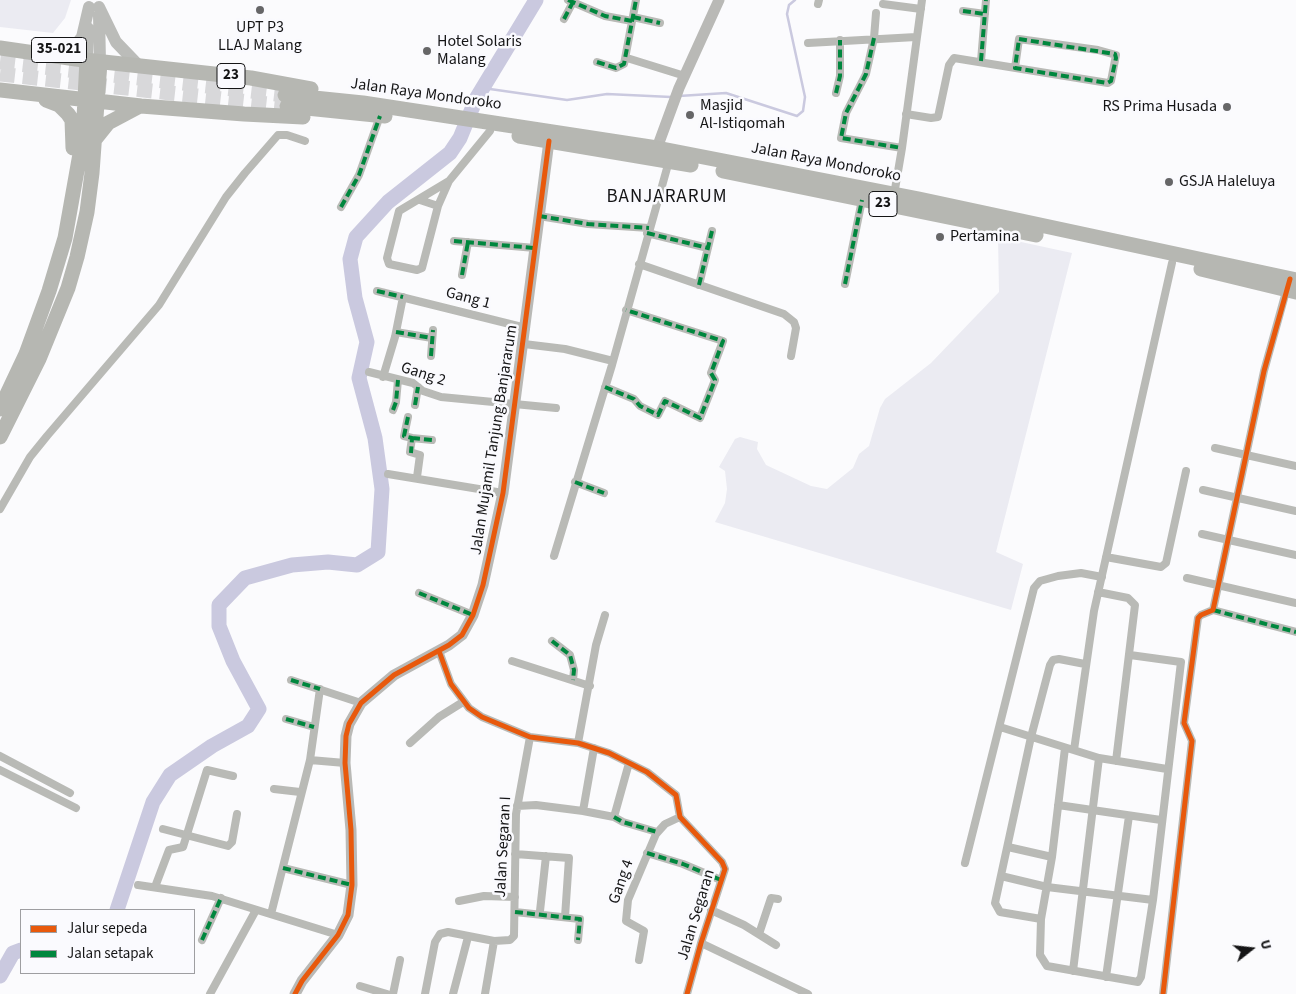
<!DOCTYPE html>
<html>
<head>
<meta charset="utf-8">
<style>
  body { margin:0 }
  #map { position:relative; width:1296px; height:994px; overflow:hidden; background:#fbfbfd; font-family:"Source Sans 3",sans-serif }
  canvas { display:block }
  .legend { position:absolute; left:20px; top:909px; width:175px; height:65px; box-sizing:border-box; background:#fafafe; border:1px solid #9e9ea1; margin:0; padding:6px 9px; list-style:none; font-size:15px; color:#151516 }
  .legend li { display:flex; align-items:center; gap:10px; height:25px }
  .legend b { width:25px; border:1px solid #9e9ea1 }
  .north { position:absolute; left:1226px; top:924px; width:50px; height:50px; -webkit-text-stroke:4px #fafafe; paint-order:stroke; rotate:74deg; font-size:14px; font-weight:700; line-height:20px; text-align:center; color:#151516 }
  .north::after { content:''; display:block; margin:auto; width:18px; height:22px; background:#151516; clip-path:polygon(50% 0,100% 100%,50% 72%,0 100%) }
</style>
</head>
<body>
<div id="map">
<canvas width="1296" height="994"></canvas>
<ul class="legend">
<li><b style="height:6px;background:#e8590c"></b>Jalur sepeda</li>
<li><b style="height:6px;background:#00873e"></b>Jalan setapak</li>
</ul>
<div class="north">U</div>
</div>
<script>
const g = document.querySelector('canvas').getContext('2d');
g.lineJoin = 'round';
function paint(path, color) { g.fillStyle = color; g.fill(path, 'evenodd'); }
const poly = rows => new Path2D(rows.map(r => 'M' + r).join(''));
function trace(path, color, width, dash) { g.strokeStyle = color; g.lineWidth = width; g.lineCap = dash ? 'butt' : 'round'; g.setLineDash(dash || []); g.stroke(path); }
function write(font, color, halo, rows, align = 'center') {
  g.font = font + ' "Source Sans 3",sans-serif'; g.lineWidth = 5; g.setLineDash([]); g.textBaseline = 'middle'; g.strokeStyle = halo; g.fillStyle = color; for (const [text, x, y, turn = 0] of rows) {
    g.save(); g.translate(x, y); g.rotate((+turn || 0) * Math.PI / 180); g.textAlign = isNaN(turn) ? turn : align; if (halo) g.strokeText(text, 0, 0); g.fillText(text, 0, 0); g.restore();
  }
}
paint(poly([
  [0,0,71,0,65,18,53,33,0,27],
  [998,237,1072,253,996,552,1023,564,1011,610,715,522,725,503,727,489,725,471,719,467,735,439,740,437,758,442,757,449,766,465,811,486,827,489,853,468,859,454,869,446,880,408,885,399,931,363,999,292]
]), '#ebebf2');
trace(poly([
  [483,88,567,100,607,94,671,97],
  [679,96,726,93,797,116,803,111,805,97,787,14,789,5,795,0]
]), '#cac9df', 2.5);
trace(poly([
  [117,910,153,802,170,775,212,746,248,726,259,709,233,661,219,626,219,605,245,578,292,565,328,562,357,565,378,552,382,489,375,438,359,378,367,342,355,298,350,259,356,237,388,202,450,153,460,138,476,99,536,0],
  [0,976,13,953,21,950]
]), '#cac9df', 15);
trace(poly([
  [0,62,285,95],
  [0,74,287,106]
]), '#d8d8da', 15, [15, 8]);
trace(poly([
  [568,0,605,16,632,21],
  [818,4,819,0],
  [883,4,921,9],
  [963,11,985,14],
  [876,13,874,38,866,74,846,113,841,138,902,148],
  [633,17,660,23],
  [564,19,573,2],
  [808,43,916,37],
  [627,58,685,76],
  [981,61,986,0],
  [597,62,616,68,624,64,636,0],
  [836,93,840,76,840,40],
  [906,114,931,118,938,117,949,65,954,58,1108,83,1111,81,1116,55,1098,50,1019,39,1015,68],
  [449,181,438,206,422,268,417,270,389,264,387,258,399,211,449,181,490,131],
  [894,195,902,148,922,0],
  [420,200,438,206],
  [341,207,359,175,380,116],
  [539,216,588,224,649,228],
  [647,233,708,248],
  [454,241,535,248],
  [639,264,784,314,794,322,796,328,791,356],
  [462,275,468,242],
  [845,284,862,200],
  [699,285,712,231],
  [377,291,526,328],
  [396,332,432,338],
  [524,344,565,349,613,361],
  [431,356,433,330],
  [369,372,413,383,423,391,441,397,556,408],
  [383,377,395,337,403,297],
  [605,387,634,399,640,406,658,415,665,401,700,418,715,380,711,373,723,341,626,310],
  [415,405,418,387],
  [393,410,396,402,398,380],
  [408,417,404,436,412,438,410,452,420,455,417,477],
  [412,438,432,440],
  [1215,448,1296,466],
  [388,474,503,493],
  [575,482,604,493],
  [1203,490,1296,511],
  [0,509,30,457,47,436,159,305,226,197,245,173,278,135,287,135,305,141],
  [1202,534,1296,555],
  [554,556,612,365,669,161],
  [1106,557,1161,567,1166,563,1186,471],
  [1187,578,1296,603],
  [1098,592,1128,598,1135,605,1116,761],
  [419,593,473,615],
  [1213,610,1296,632],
  [552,641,570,655,574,670,573,680],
  [439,651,451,684,469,708,482,717,530,737,578,743,609,753,647,772,676,795,680,817,722,862,725,869,701,943,687,994],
  [512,661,590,686],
  [291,680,361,703],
  [286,719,314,727],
  [1000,727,1099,758,1167,769],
  [410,743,439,717,463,702],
  [578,743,596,645,605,615],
  [1065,748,1052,857,1041,919,1040,955,1047,966,1138,982,1141,977,1153,900,1181,662,1130,655],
  [1074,750,1094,611,1172,263],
  [0,756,70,793],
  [310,760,345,763],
  [0,770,76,808],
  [274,789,300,792],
  [1058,805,1161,820],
  [517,806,536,805,583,811,594,748],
  [583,811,614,817,629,763],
  [614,817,623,822,657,832],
  [163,829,228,846,232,842,237,814],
  [1008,847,1052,857],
  [647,853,683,864,721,880],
  [515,854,569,858,565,917],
  [965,863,1034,588,1040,581,1058,576,1081,573,1102,577],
  [283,868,352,885],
  [1001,876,1047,887,1153,900],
  [138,885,212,896,338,935],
  [155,887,169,850,183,847,207,770,233,776],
  [459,901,484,896,515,897],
  [711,910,744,925,776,945],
  [540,911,546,856],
  [515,912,580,919,578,940],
  [271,914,310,760,320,689],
  [1041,919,1000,912,995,903,1031,737,1050,665,1053,660,1059,659,1085,664],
  [759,934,771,898,778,899],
  [202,940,221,898],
  [701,943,808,994],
  [639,960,644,931,626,921,628,900,656,834,665,824,680,817],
  [1073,971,1099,758],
  [1106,977,1129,816],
  [360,986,387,994],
  [210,994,256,910],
  [393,994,400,960],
  [425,994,435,942,440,934,448,932,494,941,510,940,514,936,516,814,530,737],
  [453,994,468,937],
  [485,994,494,941],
  [1163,994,1192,741,1184,723,1198,618,1201,615,1213,610,1264,371,1287,288]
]), '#b9bab6', 8);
trace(poly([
  [657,148,679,88,719,0],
  [295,994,302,981,338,935,348,915,352,885,351,830,345,763,346,736,349,724,361,703,394,675,449,645,462,635,473,615,483,585,503,493,549,141]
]), '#b9b9b6', 11);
trace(poly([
  [99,7,116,42,140,67],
  [99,15,100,62],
  [45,49,64,49,78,42,82,37,89,7],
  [87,60,88,28]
]), '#bbbcb9', 12);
trace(poly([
  [0,48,76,59,251,78,311,89],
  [0,90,141,106,244,114,303,117],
  [285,95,363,103,657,148,919,199,1296,280],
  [46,100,59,105,68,114,72,120,73,148],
  [287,106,385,116],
  [519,136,691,165],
  [96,138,108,123,140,106],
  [723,171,1036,235],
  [1201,269,1296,292],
  [0,409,26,354,49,291,65,238,83,137,87,60],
  [0,437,39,359,68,288,77,257,87,212,92,173,100,62]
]), '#b6b7b2', 15);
trace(poly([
  [568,0,605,16,632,21],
  [963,11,985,14],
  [633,17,660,23],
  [564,19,573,2],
  [874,38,866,74,846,113,841,138,902,148],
  [1019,39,1115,54,1116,58,1111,81,1107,83,1015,68,1019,39],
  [981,61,986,0],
  [597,62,616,68,624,64,636,0],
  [836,93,840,76,840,40],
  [341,207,359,175,380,116],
  [539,216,588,224,649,228],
  [647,233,708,248],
  [454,241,535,248],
  [462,275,468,242],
  [845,284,862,200],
  [699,285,712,231],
  [377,291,403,297],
  [396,332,432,338],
  [431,356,433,330],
  [605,387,634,399,640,406,658,415,665,401,700,418,715,380,711,373,723,341,626,310],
  [415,405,418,387],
  [393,410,396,402,398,380],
  [408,417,404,436,412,438,411,453],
  [412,438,432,440],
  [575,482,604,493],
  [419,593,473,615],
  [1213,610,1296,632],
  [552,641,570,655,574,670,573,680],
  [291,680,320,689],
  [286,719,314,727],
  [614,817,623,822,657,832],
  [647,853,683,864,721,880],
  [283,868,352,885],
  [515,912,580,919,578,940],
  [202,940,221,898]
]), '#00873e', 4, [8, 4]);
trace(poly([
  [439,651,451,684,469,708,482,717,530,737,578,743,609,753,647,772,676,795,680,817,722,862,725,869,701,943,687,994],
  [295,994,302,981,338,935,348,915,352,885,351,830,345,763,346,736,349,724,361,703,394,675,449,645,462,635,473,615,483,585,503,493,549,141],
  [1163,994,1192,741,1184,723,1198,618,1201,615,1213,610,1264,371,1290,279]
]), '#e8590c', 5);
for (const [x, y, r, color] of [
  [260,10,5,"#666667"],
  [427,51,5,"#666667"],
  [1227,107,5,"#666667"],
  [690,115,5,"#666667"],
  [1169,182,5,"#666667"],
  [940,237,5,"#666667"]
]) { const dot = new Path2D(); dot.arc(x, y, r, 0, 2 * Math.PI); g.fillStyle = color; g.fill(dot); trace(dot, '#fafafe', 2); }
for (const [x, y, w] of [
  [59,50,55],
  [231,76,28],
  [883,204,28]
]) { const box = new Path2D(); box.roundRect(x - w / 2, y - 12.5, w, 25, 4); g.fillStyle = '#fafafe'; g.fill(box); trace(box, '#151516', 1); }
write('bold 15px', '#151516', null, [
  ["35-021",59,50],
  ["23",231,76],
  ["23",883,204]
]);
write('16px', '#151516', '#fafafe', [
  ["UPT P3",260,28,"center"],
  ["LLAJ Malang",260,46,"center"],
  ["Hotel Solaris",437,42],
  ["Malang",437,60],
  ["Masjid",700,106],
  ["Al-Istiqomah",700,124],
  ["RS Prima Husada",1217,107,"right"],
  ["GSJA Haleluya",1179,182],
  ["Pertamina",950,237]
], 'left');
write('16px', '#151516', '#fafafe', [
  ["Jalan Raya Mondoroko",426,95,8],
  ["Jalan Raya Mondoroko",826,163,11],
  ["Gang 1",468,299,15],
  ["Gang 2",423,375,18],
  ["Jalan Mujamil Tanjung Banjararum",495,440,-81],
  ["Jalan Segaran I",504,847,-87],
  ["Gang 4",622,882,-71],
  ["Jalan Segaran",697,915,-73]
]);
g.letterSpacing = '1px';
write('19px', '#151516', '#fafafe', [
  ["BANJARARUM",667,198]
]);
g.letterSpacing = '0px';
</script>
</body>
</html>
